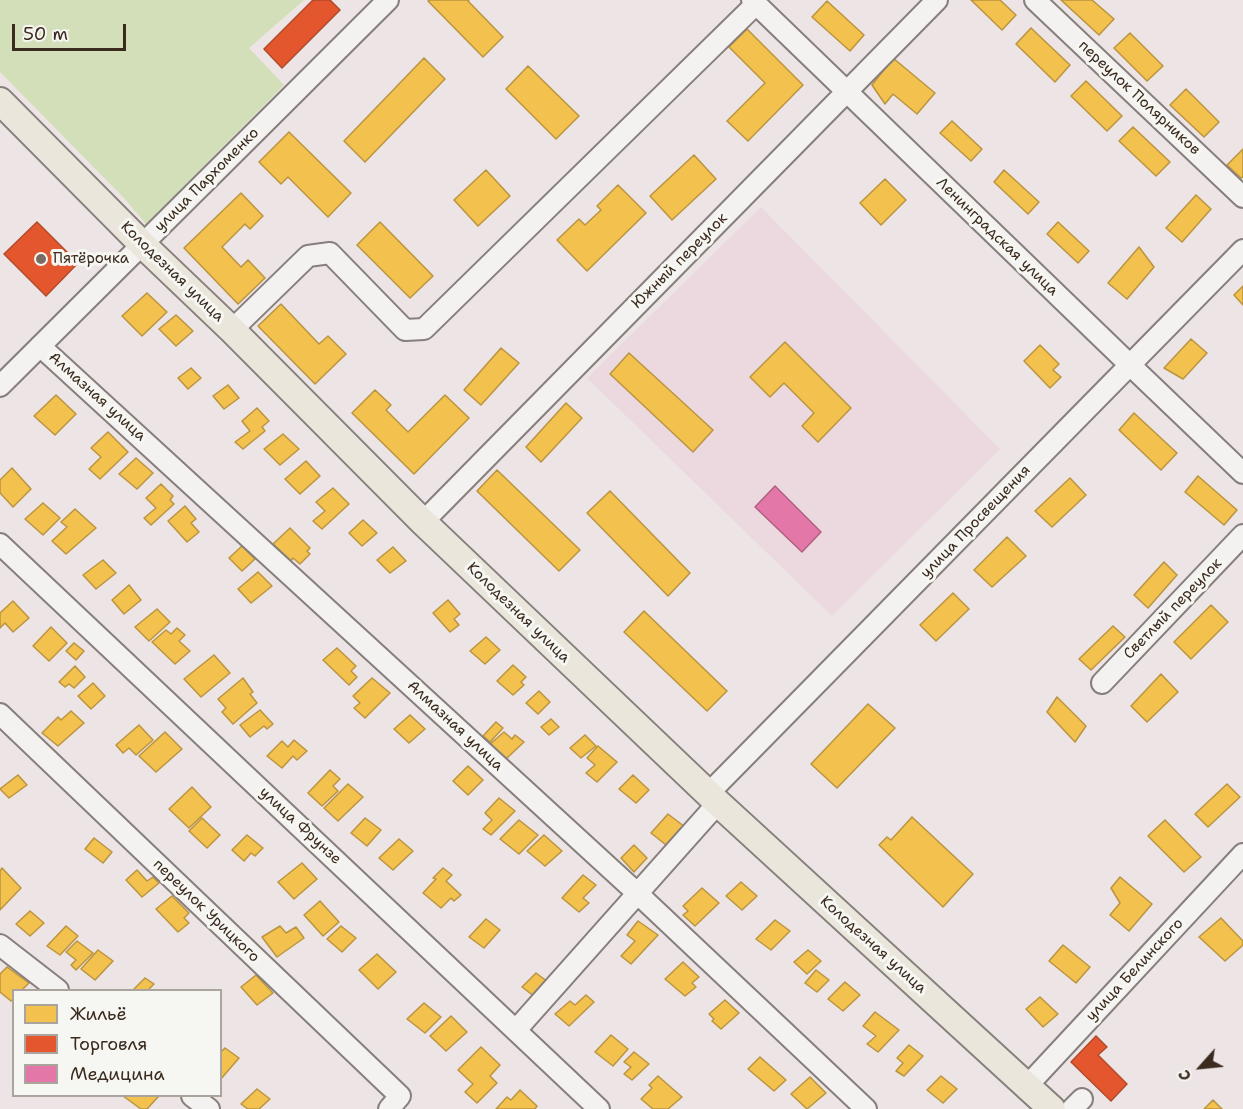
<!DOCTYPE html>
<html>
<head>
<meta charset="utf-8">
<style>
  body { margin:0 }
  #map { position:relative; width:1243px; height:1109px; overflow:hidden; background:#ece4e5; font-family:"Shantell Sans",sans-serif }
  canvas { display:block }
  .legend { position:absolute; left:12px; top:989px; width:210px; height:108px; box-sizing:border-box; background:#f6f6f2; border:2px solid #aba49d; margin:0; padding:8px 10px; list-style:none; font-size:18px; color:#3b2a1e }
  .legend li { display:flex; align-items:center; gap:12px; height:30px }
  .legend b { width:30px; border:2px solid #aba49d }
  .north { position:absolute; left:1171px; top:1037px; width:60px; height:60px; -webkit-text-stroke:4px #f6f6f2; paint-order:stroke; rotate:243deg; font-size:16px; font-weight:700; line-height:24px; text-align:center; color:#3b2a1e }
  .north::after { content:''; display:block; margin:auto; width:21px; height:27px; background:#3b2a1e; clip-path:polygon(50% 0,100% 100%,50% 72%,0 100%) }
  .scale { position:absolute; left:12px; top:24px; width:114px; height:27px; box-sizing:border-box; border:3px solid #3b2a1e; border-top:0; padding-left:8px; font-size:18px; line-height:21px; white-space:nowrap; color:#3b2a1e; -webkit-text-stroke:4px #f6f6f2; paint-order:stroke }
</style>
</head>
<body>
<div id="map">
<canvas width="1243" height="1109"></canvas>
<ul class="legend">
<li><b style="height:16px;background:#f2c14e"></b>Жильё</li>
<li><b style="height:16px;background:#e4572e"></b>Торговля</li>
<li><b style="height:16px;background:#e377a8"></b>Медицина</li>
</ul>
<div class="north">С</div>
<div class="scale">50 m</div>
</div>
<script>
const g = document.querySelector('canvas').getContext('2d');
g.lineJoin = 'round';
function paint(path, color) { g.fillStyle = color; g.fill(path, 'evenodd'); }
const poly = rows => new Path2D(rows.map(r => 'M' + r).join(''));
function trace(path, color, width, dash) { g.strokeStyle = color; g.lineWidth = width; g.lineCap = dash ? 'butt' : 'round'; g.setLineDash(dash || []); g.stroke(path); }
function write(font, color, halo, rows, align = 'center') {
  g.font = font + ' "Shantell Sans",sans-serif'; g.lineWidth = 6; g.setLineDash([]); g.textBaseline = 'middle'; g.strokeStyle = halo; g.fillStyle = color; for (const [text, x, y, turn = 0] of rows) {
    g.save(); g.translate(x, y); g.rotate((+turn || 0) * Math.PI / 180); g.textAlign = isNaN(turn) ? turn : align; if (halo) g.strokeText(text, 0, 0); g.fillText(text, 0, 0); g.restore();
  }
}
paint(poly([
  [761,207,1000,449,832,616,587,378]
]), '#ebd9df');
paint(poly([
  [0,0,304,0,249,48,284,85,146,224,124,198,0,72]
]), '#d3dfb8');
const homes = poly([
  [430,0,469,0,468,1,503,37,483,57,428,1,430,0],
  [971,0,1000,0,1016,15,1002,30,971,0],
  [1061,0,1092,0,1114,19,1099,35,1061,0],
  [827,1,864,35,850,51,812,17,827,1],
  [1031,28,1070,65,1055,82,1016,44,1031,28],
  [747,29,803,85,748,141,727,121,765,83,729,47,747,29],
  [1130,33,1163,66,1147,81,1114,48,1130,33],
  [424,58,445,79,365,162,344,141,424,58],
  [893,58,935,93,917,114,893,94,885,104,872,85,893,58],
  [528,66,579,116,556,139,506,89,528,66],
  [1086,81,1122,116,1107,131,1071,96,1086,81],
  [1186,89,1219,122,1204,137,1170,105,1186,89],
  [952,121,982,149,971,161,940,133,952,121],
  [1133,127,1170,162,1156,176,1119,141,1133,127],
  [289,132,351,193,328,217,288,177,281,184,259,162,289,132],
  [1243,149,1243,177,1241,178,1227,165,1243,149],
  [694,155,716,179,672,220,650,196,694,155],
  [486,170,510,196,478,226,454,200,486,170],
  [1004,170,1039,202,1028,214,994,182,1004,170],
  [885,179,906,200,881,225,860,203,885,179],
  [618,185,646,213,587,271,557,240,579,219,585,225,601,210,597,206,618,185],
  [241,193,263,216,250,229,245,224,222,247,241,267,248,260,265,278,238,304,184,248,241,193],
  [1196,195,1211,209,1182,242,1166,228,1196,195],
  [380,222,433,276,410,298,357,245,380,222],
  [1058,222,1089,251,1078,263,1047,234,1058,222],
  [1139,247,1154,267,1127,299,1108,283,1139,247],
  [1243,286,1243,305,1234,295,1243,286],
  [147,293,167,312,142,336,122,316,147,293],
  [281,304,319,344,328,336,346,354,315,384,258,326,281,304],
  [176,315,193,331,176,346,159,329,176,315],
  [1191,339,1207,353,1183,379,1164,368,1191,339],
  [785,342,851,408,818,442,802,426,814,413,784,383,770,397,750,377,785,342],
  [1040,345,1059,364,1053,370,1061,377,1050,388,1024,361,1040,345],
  [501,348,519,363,481,405,464,390,501,348],
  [629,353,713,430,693,452,610,374,629,353],
  [191,368,201,378,188,389,178,378,191,368],
  [228,385,239,398,224,409,213,396,228,385],
  [375,390,391,405,386,410,408,432,445,395,469,418,414,474,352,413,375,390],
  [56,395,76,414,55,435,34,416,56,395],
  [566,403,582,418,541,462,526,447,566,403],
  [257,408,269,421,262,427,265,431,243,449,235,442,250,431,242,421,257,408],
  [1134,413,1177,453,1161,470,1119,430,1134,413],
  [108,432,128,452,100,479,89,469,101,457,91,448,108,432],
  [283,434,299,449,280,465,264,449,283,434],
  [136,458,153,473,137,489,119,474,136,458],
  [306,461,320,476,300,494,285,479,306,461],
  [12,468,31,489,13,507,0,493,0,480,12,468],
  [497,470,580,550,559,571,477,491,497,470],
  [1198,476,1237,510,1224,525,1185,492,1198,476],
  [1070,478,1086,495,1052,527,1035,511,1070,478],
  [161,484,173,496,170,500,174,504,151,525,144,518,156,508,146,498,161,484],
  [333,488,349,504,322,529,313,521,325,511,316,502,333,488],
  [610,491,690,573,668,596,587,513,610,491],
  [43,503,60,518,43,535,25,519,43,503],
  [185,506,196,519,191,523,199,532,187,542,168,521,185,506],
  [75,509,96,528,66,554,52,541,67,527,61,522,75,509],
  [363,520,377,533,362,546,349,533,363,520],
  [290,528,310,548,307,551,310,554,300,564,293,558,291,561,273,544,290,528],
  [1007,537,1026,556,992,587,974,570,1007,537],
  [242,546,255,559,242,571,229,558,242,546],
  [393,547,406,561,390,573,377,560,393,547],
  [103,560,116,573,96,589,83,575,103,560],
  [1164,562,1177,575,1148,608,1134,595,1164,562],
  [258,572,272,586,251,603,238,589,258,572],
  [129,585,141,600,124,614,112,600,129,585],
  [953,593,969,609,936,641,920,625,953,593],
  [448,600,460,614,454,619,459,625,450,632,433,613,448,600],
  [13,601,29,618,13,632,5,623,0,628,0,613,13,601],
  [1211,605,1228,622,1191,659,1174,642,1211,605],
  [157,609,170,622,149,641,135,627,157,609],
  [644,611,727,691,707,711,624,632,644,611],
  [1113,626,1125,637,1091,670,1079,659,1113,626],
  [51,627,67,643,49,661,33,646,51,627],
  [177,628,185,635,179,641,190,651,175,664,152,642,166,630,171,634,177,628],
  [486,637,500,650,485,664,470,651,486,637],
  [74,643,84,651,76,660,66,651,74,643],
  [337,648,356,666,351,671,357,677,349,685,323,660,337,648],
  [214,655,230,673,201,697,184,679,214,655],
  [513,665,526,677,521,682,524,685,513,695,497,681,513,665],
  [75,666,85,677,74,688,69,684,65,687,59,682,75,666],
  [1161,674,1178,692,1147,722,1131,706,1161,674],
  [243,678,253,692,250,694,257,703,233,724,222,712,226,708,218,699,243,678],
  [372,678,390,693,365,718,354,708,360,703,353,696,372,678],
  [93,683,105,696,91,709,78,696,93,683],
  [539,691,550,702,538,714,526,703,539,691],
  [1057,697,1086,726,1075,742,1047,712,1057,697],
  [868,704,895,728,837,788,811,764,868,704],
  [260,710,273,724,267,729,264,726,250,737,240,725,260,710],
  [71,711,84,723,58,746,42,733,58,717,61,720,71,711],
  [410,715,425,729,409,743,394,729,410,715],
  [551,719,559,727,549,735,541,727,551,719],
  [496,722,503,728,490,742,483,736,496,722],
  [139,725,153,740,136,755,129,748,123,753,116,745,139,725],
  [165,732,182,749,156,772,139,756,165,732],
  [504,732,512,739,515,735,524,742,506,759,489,745,504,732],
  [585,735,596,746,581,758,570,748,585,735],
  [294,740,307,751,297,760,293,756,282,768,267,756,282,741,288,747,294,740],
  [598,746,617,762,597,782,586,773,595,765,587,758,598,746],
  [468,766,483,780,468,795,453,781,468,766],
  [330,770,340,779,333,786,338,791,322,806,308,793,330,770],
  [18,775,27,785,9,798,0,789,18,775],
  [633,775,649,790,636,803,619,789,633,775],
  [348,784,363,797,338,821,324,808,348,784],
  [1227,784,1240,797,1208,827,1195,814,1227,784],
  [192,787,211,807,189,828,169,809,192,787],
  [499,798,515,811,491,835,483,829,492,820,485,813,499,798],
  [668,814,689,830,671,849,651,833,668,814],
  [912,817,973,874,943,907,879,845,887,837,891,840,912,817],
  [202,818,220,835,207,848,189,831,202,818],
  [365,818,381,830,367,846,351,833,365,818],
  [519,820,538,835,519,854,500,839,519,820],
  [1165,820,1201,857,1184,872,1148,836,1165,820],
  [247,835,263,848,255,856,251,853,244,861,232,850,247,835],
  [544,835,562,851,545,866,527,851,544,835],
  [94,838,112,852,103,863,85,849,94,838],
  [399,839,413,851,393,870,379,858,399,839],
  [634,845,647,858,634,872,621,858,634,845],
  [302,863,317,879,294,899,278,882,302,863],
  [2,868,21,888,0,910,0,871,2,868],
  [443,868,452,875,446,881,461,895,454,901,451,898,441,908,423,893,436,879,433,878,443,868],
  [137,870,147,881,153,877,159,883,142,897,126,880,137,870],
  [583,875,596,885,583,898,589,903,579,912,562,898,583,875],
  [1120,877,1152,904,1129,931,1110,915,1120,903,1111,888,1120,877],
  [741,882,757,896,742,910,726,896,741,882],
  [702,888,719,903,695,926,683,915,688,911,683,906,702,888],
  [172,896,189,913,184,918,189,923,178,932,156,909,172,896],
  [320,901,339,922,323,936,304,915,320,901],
  [30,911,44,923,30,936,16,924,30,911],
  [1221,918,1243,941,1243,945,1225,961,1199,937,1221,918],
  [486,919,500,930,484,948,469,937,486,919],
  [775,920,790,931,771,950,756,939,775,920],
  [638,921,658,935,631,964,621,956,635,941,627,935,638,921],
  [66,926,78,936,60,955,47,946,66,926],
  [280,926,286,933,296,927,304,938,277,957,262,937,280,926],
  [341,926,356,938,342,952,327,939,341,926],
  [77,941,93,953,76,970,71,965,76,960,66,952,77,941],
  [1063,945,1090,967,1076,983,1049,961,1063,945],
  [98,950,113,961,95,980,81,969,98,950],
  [808,950,821,961,807,974,794,962,808,950],
  [377,954,396,972,378,989,359,970,377,954],
  [683,962,699,977,692,983,696,987,685,996,665,979,683,962],
  [7,967,29,983,22,990,14,990,14,999,11,1001,0,992,0,974,7,967],
  [816,970,829,980,817,992,805,983,816,970],
  [536,973,552,985,539,1000,522,987,536,973],
  [256,975,273,993,257,1005,241,987,256,975],
  [145,978,154,984,148,990,133,990,145,978],
  [845,982,860,995,843,1011,828,999,845,982],
  [586,995,594,1002,569,1026,555,1014,570,1001,575,1005,586,995],
  [1040,997,1058,1014,1043,1027,1026,1009,1040,997],
  [725,1000,739,1013,721,1029,712,1021,714,1019,709,1014,725,1000],
  [424,1003,441,1017,425,1033,407,1019,424,1003],
  [875,1012,899,1030,878,1052,867,1044,876,1036,863,1026,875,1012],
  [451,1016,467,1032,446,1051,430,1036,451,1016],
  [611,1035,628,1049,613,1066,595,1052,611,1035],
  [909,1045,923,1056,904,1076,896,1071,903,1063,897,1058,909,1045],
  [481,1047,500,1065,490,1076,497,1083,477,1103,465,1092,473,1084,458,1070,481,1047],
  [225,1048,239,1058,220,1080,220,1053,225,1048],
  [634,1052,649,1064,632,1080,624,1074,631,1067,624,1062,634,1052],
  [760,1057,786,1080,774,1091,748,1069,760,1057],
  [658,1076,682,1097,668,1109,653,1109,641,1099,652,1088,649,1085,658,1076],
  [941,1076,957,1089,943,1103,927,1090,941,1076],
  [810,1077,826,1093,807,1109,791,1094,810,1077],
  [257,1089,270,1099,259,1109,248,1109,241,1104,257,1089],
  [520,1090,537,1106,535,1109,496,1109,507,1097,511,1100,520,1090],
  [123,1096,156,1096,158,1097,147,1109,141,1109,123,1096],
  [1213,1100,1222,1109,1204,1109,1213,1100]
]);
paint(homes, '#f2c14e');
trace(homes, '#bb9440', 1.5);
const shops = poly([
  [313,0,330,0,340,10,282,68,264,49,313,0],
  [37,222,78,263,46,296,4,254,37,222],
  [1096,1036,1107,1047,1098,1055,1127,1084,1111,1101,1071,1062,1096,1036]
]);
paint(shops, '#e4572e');
trace(shops, '#b14a29', 1.5);
const health = poly([
  [775,486,821,532,802,552,755,507,775,486]
]);
paint(health, '#e377a8');
trace(health, '#b1607f', 1.5);
const minor = poly([
  [752,0,1130,365,1243,473],
  [1035,0,1243,197],
  [232,330,308,256,330,253,405,330,424,329,756,4],
  [40,346,637,893,866,1109],
  [0,386,388,0],
  [423,522,937,0],
  [0,544,599,1109],
  [1102,683,1243,535],
  [0,714,400,1096,389,1109],
  [708,794,1243,250],
  [0,945,58,990],
  [516,1030,718,803],
  [1027,1086,1243,854],
  [192,1096,209,1109],
  [1072,1109,1082,1099]
]);
const major = poly([
  [0,101,143,245,232,330,423,522,718,803,1052,1109]
]);
trace(minor, '#867f7c', 24);
trace(major, '#867f7c', 30);
trace(minor, '#f4f2f1', 20);
trace(major, '#eae6dc', 26);
for (const [x, y, r, color] of [
  [41,259,6,"#796b64"]
]) { const dot = new Path2D(); dot.arc(x, y, r, 0, 2 * Math.PI); g.fillStyle = color; g.fill(dot); trace(dot, '#f6f6f2', 2); }
write('15px', '#3b2a1e', '#f6f6f2', [
  ["переулок Полярников",1139,98,43],
  ["улица Пархоменко",207,180,-45],
  ["Ленинградская улица",997,237,44],
  ["Южный переулок",680,261,-45],
  ["Колодезная улица",172,272,44],
  ["Алмазная улица",97,397,42],
  ["улица Просвещения",976,522,-46],
  ["Светлый переулок",1173,609,-46],
  ["Колодезная улица",518,613,44],
  ["Алмазная улица",455,726,43],
  ["улица Фрунзе",300,826,43],
  ["переулок Урицкого",206,911,44],
  ["Колодезная улица",873,945,42],
  ["улица Белинского",1135,970,-47]
]);
write('15px', '#3b2a1e', '#f6f6f2', [
  ["Пятёрочка",53,259]
], 'left');
</script>
</body>
</html>
